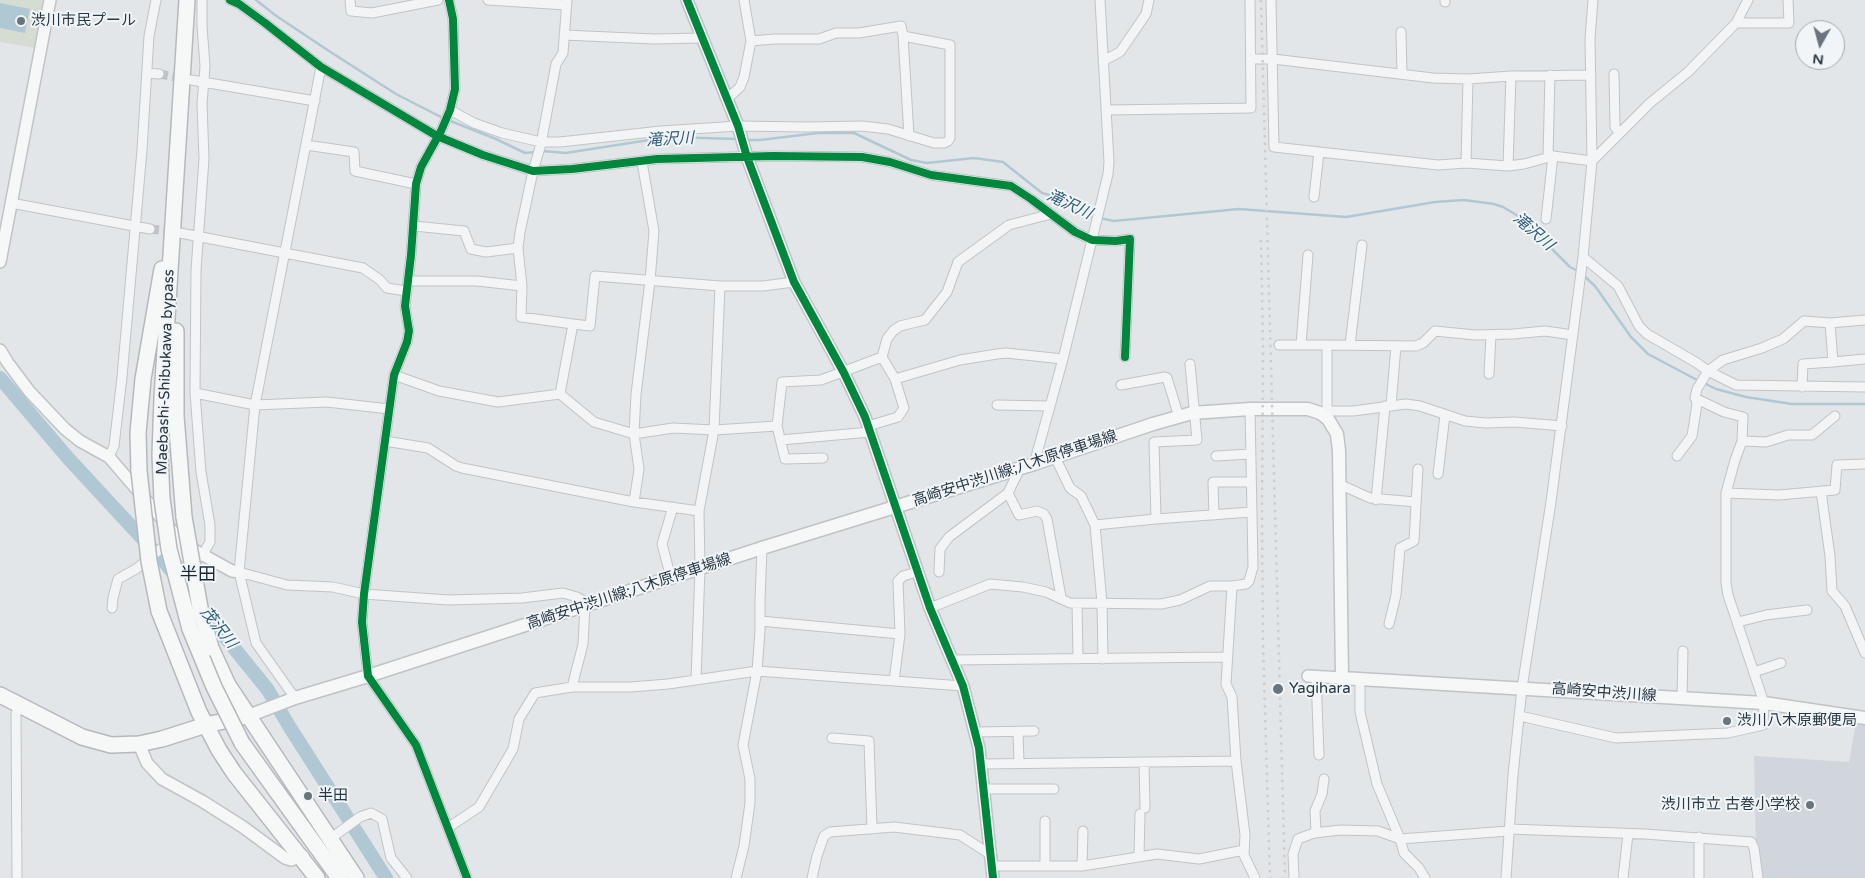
<!DOCTYPE html>
<html>
<head>
<meta charset="utf-8">
<style>
  body { margin:0 }
  #map { position:relative; width:1865px; height:878px; overflow:hidden; background:#e3e6e8; font-family:"Varela Round",sans-serif }
  canvas { display:block }
  .north { position:absolute; left:1795px; top:20px; width:50px; height:50px; box-sizing:border-box; background:#f1f5f8; border:1px solid #a1a9b0; border-radius:50%; rotate:187deg; font-size:14px; font-weight:700; line-height:20px; text-align:center; color:#283743 }
  .north::after { content:''; display:block; margin:auto; width:18px; height:22px; background:#69747d; clip-path:polygon(50% 0,100% 100%,50% 72%,0 100%) }
</style>
</head>
<body>
<div id="map">
<canvas width="1865" height="878"></canvas>
<div class="north">N</div>
</div>
<script>
const g = document.querySelector('canvas').getContext('2d');
g.lineJoin = 'round';
function paint(path, color) { g.fillStyle = color; g.fill(path, 'evenodd'); }
const poly = rows => new Path2D(rows.map(r => 'M' + r).join(''));
function trace(path, color, width, dash) { g.strokeStyle = color; g.lineWidth = width; g.lineCap = dash ? 'butt' : 'round'; g.setLineDash(dash || []); g.stroke(path); }
function write(font, color, halo, rows, align = 'center') {
  g.font = font + ' "Varela Round","Noto Sans JP",sans-serif'; g.lineWidth = 4; g.setLineDash([]); g.textBaseline = 'middle'; g.strokeStyle = halo; g.fillStyle = color; for (const [text, x, y, turn = 0] of rows) {
    g.save(); g.translate(x, y); g.rotate((+turn || 0) * Math.PI / 180); g.textAlign = isNaN(turn) ? turn : align; if (halo) g.strokeText(text, 0, 0); g.fillText(text, 0, 0); g.restore();
  }
}
paint(poly([
  [1856,722,1865,723,1865,878,1760,878,1756,848,1754,756,1849,762]
]), '#d1d6dc');
paint(poly([
  [0,0,46,0,37,46,35,48,0,42]
]), '#d5ddd3');
paint(poly([
  [0,3,30,9,25,33,0,28]
]), '#b0c8d4');
trace(poly([
  [256,0,275,15,329,51,396,94,443,118],
  [448,120,496,139,525,153,536,152],
  [745,140,760,140,818,133,854,133,911,160,927,163,974,158,1003,162,1042,193,1061,198,1090,216,1114,221,1239,209,1346,217,1435,202,1464,200,1494,204,1503,207,1520,217,1570,267,1578,271],
  [542,151,566,153,668,137,737,139],
  [1582,274,1595,286,1631,337,1648,354,1699,381],
  [1704,383,1716,389,1746,397,1792,404,1865,404]
]), '#b0c8d4', 2.5);
trace(poly([
  [0,378,68,458,166,564,268,690,289,726,386,878]
]), '#b0c8d4', 14);
trace(poly([
  [159,74,186,79],
  [150,229,175,232]
]), '#bec3c7', 9, [9, 4.5]);
const street = poly([
  [230,0,239,4,265,23,321,67,437,136,483,155,533,171,572,169,657,159,773,156,862,157,890,162,931,175,1011,186,1031,199,1075,232,1092,240,1116,241,1130,239,1125,357],
  [350,0,351,11,372,13,438,0],
  [449,0,453,19,455,89,450,110,441,131,421,167,416,184,411,255,405,306,409,331,407,342,394,375,364,594,362,622,368,676,416,745,467,878],
  [488,0,566,5],
  [567,0,563,53,556,64,541,144,533,171,520,232,518,248,522,286,521,317,573,324,560,394,594,422,634,434,673,428,714,430,777,426],
  [1271,0,1274,147,1438,165,1466,163,1508,166,1524,164,1553,156,1592,161,1650,103,1688,72,1736,23,1748,0],
  [1445,0,1445,2],
  [1736,23,1789,23,1788,0],
  [1401,32,1402,74],
  [564,35,654,39,701,38],
  [751,41,774,39,819,39,836,33,859,33,901,26,903,36,909,136],
  [1251,59,1273,59,1433,78,1468,79,1511,76,1591,75],
  [1103,61,1120,52,1146,14,1149,0],
  [147,73,159,74],
  [1614,74,1615,127,1620,133],
  [191,80,315,101],
  [727,99,740,87,744,77,751,41,744,0],
  [450,110,474,123,502,133,541,142,560,142,661,131,738,126,807,127,862,126,888,129,934,143,944,143,948,141,950,138,950,45,903,36],
  [1106,110,1251,108,1250,0],
  [306,145,354,152,355,171,416,184],
  [1548,157,1550,75],
  [1466,163,1468,79],
  [1508,166,1511,76],
  [1314,197,1319,152],
  [11,203,150,229],
  [1546,219,1553,156],
  [414,226,464,231,471,249,486,252,518,248],
  [180,233,363,268,380,280,387,288,406,291],
  [1583,257,1618,286,1639,326,1647,334,1697,363,1708,371,1736,385,1865,387],
  [409,281,477,281,522,286],
  [1865,320,1830,323,1833,362,1865,359],
  [573,324,590,326,595,276,720,286,763,286,794,282],
  [1279,345,1327,345],
  [1301,345,1308,255],
  [1350,345,1362,245],
  [882,357,895,379,960,360,997,354,1006,353,1063,359],
  [1190,364,1197,440,1154,442,1156,519,1251,512],
  [1489,374,1491,335],
  [394,375,439,391,498,402,560,394],
  [1121,385,1165,377,1167,378,1179,417],
  [1802,387,1803,364,1833,362],
  [195,393,255,405,327,402,389,409],
  [997,405,1050,406],
  [1391,405,1396,346],
  [1250,409,1253,567,1249,581,1246,584,1232,586,1226,684,1232,697,1236,761,1245,835,1244,855,1255,878],
  [1327,411,1327,345,1416,346,1423,343,1435,331,1475,335,1513,334,1545,331,1573,335],
  [1325,415,1327,411,1353,411,1406,404,1420,406,1465,421,1486,423,1515,422,1562,426],
  [868,426,898,417,904,408,895,379],
  [781,440,870,432],
  [385,441,428,448,456,466,462,468,634,502,699,511,700,569,696,679],
  [1742,441,1766,442,1788,435,1812,435,1835,416],
  [1216,456,1250,454],
  [1677,456,1692,436,1697,404,1696,399],
  [109,457,114,446,122,377,142,150,149,36,156,0],
  [1055,457,1070,488,1081,496,1095,525,1102,603,1103,659],
  [823,458,785,459,777,426,782,382,821,380,882,357,887,339,893,331,900,326,925,320,947,292,958,262,1009,225,1051,214],
  [1034,464,1063,359,1108,174,1109,162,1100,0],
  [1020,468,1008,493,1019,515,1037,511,1044,514,1047,519,1061,597],
  [1438,474,1445,415],
  [1339,484,1370,498,1416,502],
  [1821,491,1830,556,1832,591,1845,606,1865,653],
  [1726,493,1779,495,1835,490,1837,465,1865,464],
  [1376,500,1385,406],
  [634,502,639,469,634,434,636,394,650,281,654,231,642,162],
  [699,511,714,430,720,286],
  [1214,515,1213,482,1251,482],
  [1095,525,1156,519],
  [239,572,287,585,333,587,364,594,448,600,522,598,563,593,577,597,585,602,585,606,583,644,572,687],
  [939,572,940,549,949,537,1008,493],
  [671,578,662,544,673,507],
  [1077,603,1078,659],
  [112,608,113,598,118,579,136,569,163,547,174,544,185,558,188,560,195,560,203,554,210,542,210,525,201,472,195,393,196,270,204,159,202,104,205,66,202,26,202,0],
  [930,608,990,584,1023,587,1046,592,1070,603,1161,604,1180,600,1210,586,1232,586],
  [760,621,900,634],
  [1738,622,1766,615,1807,610],
  [1389,624,1396,595,1400,548,1414,541,1418,469],
  [951,660,1227,657],
  [1754,672,1781,663],
  [1316,677,1319,755],
  [1360,680,1360,712,1377,784,1400,839,1404,853,1419,868,1425,878],
  [894,681,900,634,898,581,903,576,917,572],
  [295,698,256,643,239,572,255,405,321,67],
  [1682,698,1683,651],
  [1520,716,1616,738,1728,733,1763,725,1764,703,1728,595,1726,583,1726,493,1735,460,1742,441,1743,417,1724,412,1695,398,1697,389,1708,371,1723,360,1762,348,1783,339,1804,321,1830,323],
  [975,732,1034,731],
  [1018,732,1019,763],
  [832,738,869,741,872,829],
  [1144,762,1145,808],
  [981,764,1236,761],
  [984,789,1054,789],
  [449,827,479,807,513,749,519,719,535,693,572,687,631,687,668,684,757,671,963,686],
  [1509,829,1645,834,1751,842,1754,848,1758,878],
  [1316,833,1315,811,1322,794,1324,779],
  [1699,837,1699,878],
  [330,839,360,817,371,813,382,819,391,858,407,878],
  [1139,857,1140,814],
  [1045,865,1045,821],
  [992,866,1082,866,1157,854,1199,859,1244,850],
  [1082,866,1083,831],
  [17,878,16,714,19,705],
  [736,878,744,846,750,803,750,779,743,745,757,671,760,631,760,600,762,548],
  [812,878,817,856,824,836,830,832,894,827,960,835,991,855],
  [1294,878,1293,854,1298,839,1314,833,1341,830,1378,831,1400,839,1509,831],
  [1506,878,1513,775,1522,688,1551,502,1583,257,1592,161,1590,39,1593,0],
  [1623,878,1628,834]
]);
const secondary = poly([
  [687,0,738,126,747,157,794,282,844,373,865,417,930,608,963,686,979,748,993,878],
  [0,262,50,0],
  [0,350,8,363,29,391,65,429,80,441,109,457,175,534,194,550,232,571,239,572],
  [1308,676,1342,678],
  [139,744,147,763,162,779,202,801,243,827,285,858,291,860,303,856]
]);
const primary = poly([
  [248,716,295,698,368,676,762,548,1034,464,1153,424,1192,413,1250,409,1308,409,1320,413,1328,419,1337,434,1339,451,1342,678,1764,703,1865,718]
]);
const highway = poly([
  [176,331,176,416,184,517],
  [139,471,138,433,143,379,162,269],
  [162,499,160,455,162,398,187,0],
  [159,611,199,712,219,750,234,773,317,878],
  [211,648,228,685,356,878],
  [0,695,82,737,111,745,139,744,162,739,206,725,242,717],
  [242,743,339,878]
]);
trace(street, '#c1c4c6', 11);
trace(secondary, '#c1c4c6', 14);
trace(primary, '#bfc3c6', 15);
trace(highway, '#b5b9bd', 18);
trace(street, '#f2f4f5', 9);
trace(secondary, '#f6f7f7', 11);
trace(primary, '#f6f7f7', 12);
trace(highway, '#f6f7f7', 15);
trace(poly([
  [1261,0,1285,878],
  [1261,240,1263,344,1262,519,1263,643,1270,878]
]), '#cbced0', 2.5, [2.5, 5]);
const highwayBridge = poly([
  [139,471,149,561,159,611],
  [162,499,169,549,190,629,214,687,242,743],
  [184,517,200,608,211,648]
]);
trace(highwayBridge, '#b5b9bd', 18, []);
trace(highwayBridge, '#f6f7f7', 15);
trace(poly([
  [230,0,239,4,265,23,321,67,437,136,483,155,533,171,572,169,657,159,773,156,862,157,890,162,931,175,1011,186,1031,199,1075,232,1092,240,1116,241,1130,239,1125,357],
  [449,0,453,19,455,89,450,110,441,131,421,167,416,184,411,255,405,306,409,331,407,342,394,375,364,594,362,622,368,676,416,745,467,878],
  [687,0,738,126,747,157,794,282,844,373,865,417,930,608,963,686,979,748,993,878]
]), '#00873e', 8);
for (const [x, y, r, color] of [
  [21,21,5,"#69747d"],
  [1278,689,6,"#69747d"],
  [1727,721,5,"#69747d"],
  [308,796,5,"#69747d"],
  [1810,805,5,"#69747d"]
]) { const dot = new Path2D(); dot.arc(x, y, r, 0, 2 * Math.PI); g.fillStyle = color; g.fill(dot); trace(dot, '#f1f5f8', 2); }
write('15px', '#283743', '#f1f5f8', [
  ["渋川市民プール",31,21],
  ["Yagihara",1289,689],
  ["渋川八木原郵便局",1737,721],
  ["半田",318,796],
  ["渋川市立 古巻小学校",1800,805,"right"]
], 'left');
write('15px', '#283743', '#f1f5f8', [
  ["Maebashi-Shibukawa bypass",166,372,-88],
  ["高崎安中渋川線;八木原停車場線",1015,469,-18],
  ["高崎安中渋川線;八木原停車場線",629,592,-18],
  ["高崎安中渋川線",1604,693,4]
]);
write('italic 16px', '#305d79', '#f1f5f8', [
  ["滝沢川",670,140,-3],
  ["滝沢川",1069,205,25],
  ["滝沢川",1533,232,41],
  ["茂沢川",218,628,51]
]);
write('18px', '#1a2734', '#f1f5f8', [
  ["半田",198,575]
]);
</script>
</body>
</html>
